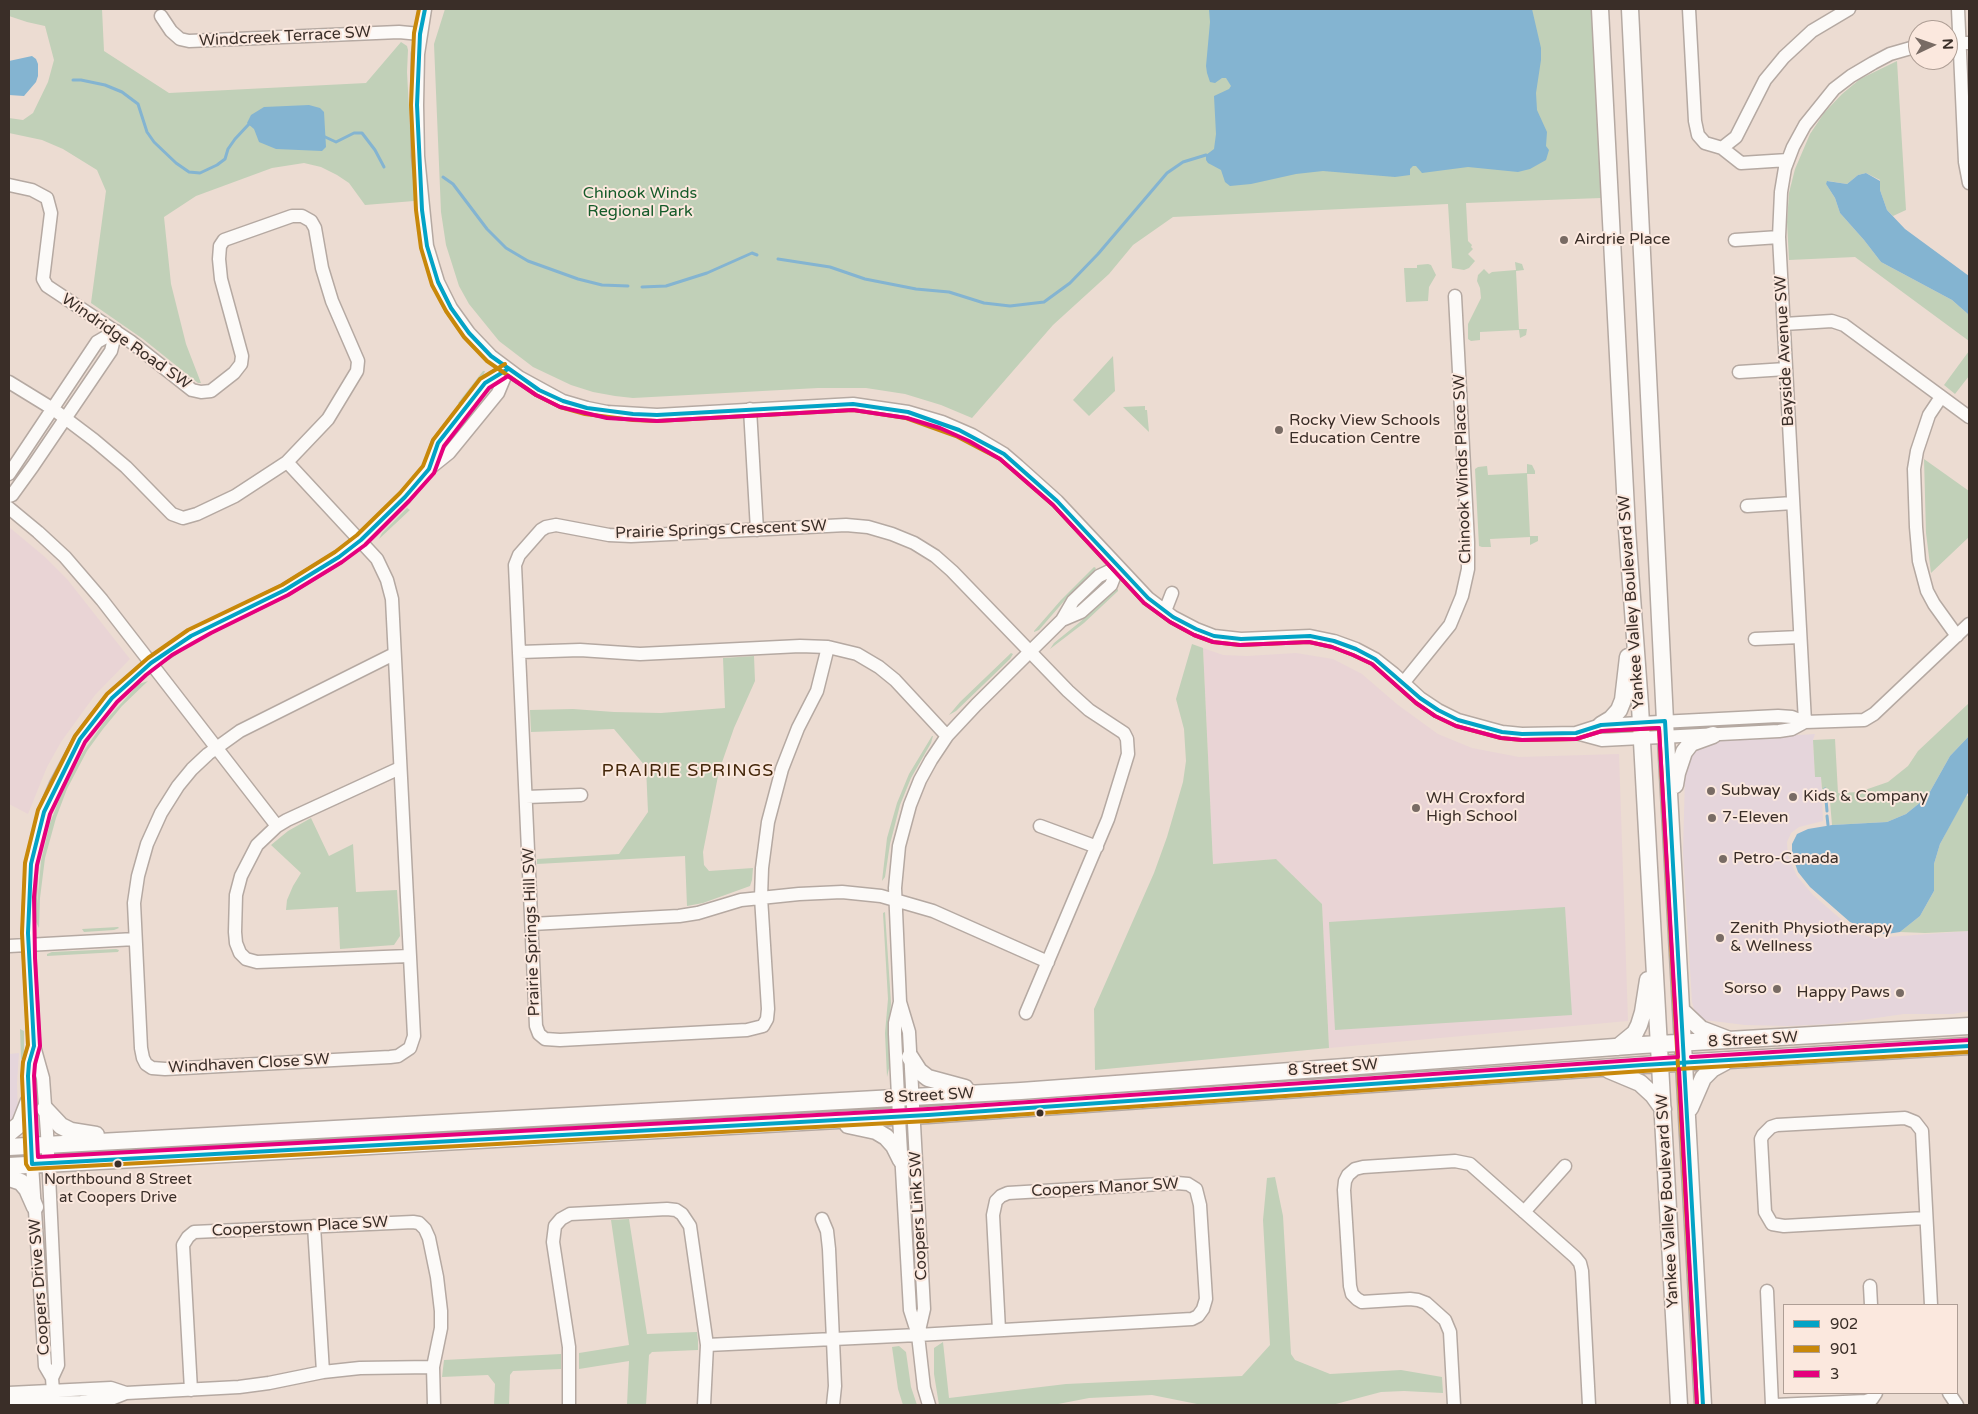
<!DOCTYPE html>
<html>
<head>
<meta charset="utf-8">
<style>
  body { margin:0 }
  #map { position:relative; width:1978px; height:1414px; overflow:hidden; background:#ecdcd2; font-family:"Varela Round",sans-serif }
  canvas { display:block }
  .frame { position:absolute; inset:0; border:10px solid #3a2e28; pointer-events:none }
  .legend { position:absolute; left:1783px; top:1304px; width:175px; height:90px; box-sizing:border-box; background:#fbe8de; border:1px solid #ae9e95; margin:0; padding:6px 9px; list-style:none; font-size:15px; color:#3a2e28 }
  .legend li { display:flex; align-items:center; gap:10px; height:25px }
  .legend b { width:25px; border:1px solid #ae9e95 }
  .north { position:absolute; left:1908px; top:20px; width:50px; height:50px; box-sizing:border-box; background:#fbe8de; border:1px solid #ae9e95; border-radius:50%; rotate:87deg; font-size:14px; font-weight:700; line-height:20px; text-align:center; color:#3a2e28 }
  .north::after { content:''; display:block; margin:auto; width:18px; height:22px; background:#786b64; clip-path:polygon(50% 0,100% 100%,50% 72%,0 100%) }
</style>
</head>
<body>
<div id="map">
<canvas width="1978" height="1414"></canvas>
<div class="frame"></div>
<ul class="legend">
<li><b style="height:6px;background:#03a3c6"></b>902</li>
<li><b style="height:6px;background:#c8880a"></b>901</li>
<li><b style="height:6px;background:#e5007d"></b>3</li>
</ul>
<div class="north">N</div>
</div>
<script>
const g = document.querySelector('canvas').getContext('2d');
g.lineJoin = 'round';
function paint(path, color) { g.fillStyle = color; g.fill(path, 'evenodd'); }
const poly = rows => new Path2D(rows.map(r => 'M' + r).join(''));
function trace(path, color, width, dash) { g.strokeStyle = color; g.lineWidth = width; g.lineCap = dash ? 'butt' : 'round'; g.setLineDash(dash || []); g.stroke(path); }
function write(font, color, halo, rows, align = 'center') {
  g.font = font + ' "Varela Round",sans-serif'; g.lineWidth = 4; g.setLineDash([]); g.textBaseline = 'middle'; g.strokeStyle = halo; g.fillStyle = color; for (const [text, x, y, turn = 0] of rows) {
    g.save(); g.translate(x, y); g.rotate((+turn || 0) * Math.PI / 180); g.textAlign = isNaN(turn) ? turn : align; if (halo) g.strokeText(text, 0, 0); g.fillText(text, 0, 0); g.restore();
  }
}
paint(poly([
  [1815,734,1813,740,1815,777,1821,777,1823,821,1799,827,1791,833,1787,842,1788,856,1797,876,1813,895,1857,933,1874,938,1969,931,1969,1011,1953,1014,1904,1014,1833,1024,1788,1026,1745,1025,1704,1020,1694,1009,1692,1002,1683,853,1685,775,1690,756,1696,745,1713,740],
  [19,1053,17,1083,18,1114,17,1117,9,1123,9,1054]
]), '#e5d5db');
paint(poly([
  [9,527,45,557,67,579,130,659,95,695,61,742,47,767,28,814,9,804],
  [1203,648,1223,655,1247,656,1296,653,1333,659,1362,674,1398,705,1438,734,1472,748,1519,757,1619,754,1628,1021,1329,1048,1322,904,1276,859,1213,864]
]), '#e9d4d5');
paint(poly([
  [9,9,102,9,104,51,169,93,366,83,401,42,407,46,408,50,407,72,414,201,365,205,349,183,337,175,321,167,304,163,272,168,196,196,164,217,171,284,186,344,201,383,198,383,143,339,91,303,106,191,97,170,63,149,42,140,9,133,9,118,23,120,33,113,48,82,54,60,45,26,27,22,9,16],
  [445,9,1593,9,1601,198,1466,203,1468,241,1472,245,1471,247,1473,249,1468,254,1475,261,1469,268,1464,270,1452,268,1448,204,1173,217,1133,245,1109,274,1053,325,972,418,941,405,905,394,866,388,818,388,633,398,615,396,593,392,571,385,533,367,499,341,469,304,459,286,446,245,441,212,434,44],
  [1897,61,1906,210,1893,216,1887,210,1880,190,1880,180,1866,173,1858,175,1847,184,1828,181,1826,184,1835,198,1840,213,1864,240,1881,262,1952,300,1969,315,1969,341,1855,257,1789,260,1787,222,1789,193,1795,169,1810,134,1824,113,1842,94,1860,79],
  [1515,262,1522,264,1524,270,1516,271,1519,329,1527,329,1526,335,1520,338,1519,330,1480,332,1480,340,1471,341,1468,339,1468,324,1481,298,1480,288,1477,281,1478,275,1484,269,1489,274,1492,272,1516,270],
  [1428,264,1431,265,1436,275,1429,287,1428,301,1406,302,1404,268,1417,268,1417,265],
  [1969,351,1969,376,1955,394,1944,385],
  [1113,356,1115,391,1089,416,1073,400],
  [483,371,485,371,483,377,462,404,458,403],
  [1145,406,1145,410,1147,410,1149,432,1123,407],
  [1924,459,1969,491,1969,537,1931,573,1926,533],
  [1527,464,1532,465,1535,471,1535,474,1527,474,1530,536,1538,536,1538,541,1530,545,1530,537,1490,539,1491,547,1482,547,1479,546,1475,469,1478,467,1487,466,1488,475,1527,473],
  [407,508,410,510,379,539,382,533],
  [1094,567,1096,568,1092,574,1065,600,1039,630,1034,632,1034,631,1061,600],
  [1118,589,1118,591,1084,623,1050,649,1054,643,1080,622,1112,592],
  [1192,644,1203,648,1213,864,1276,859,1322,904,1329,1048,1095,1070,1094,1009,1154,873,1167,837,1183,782,1186,761,1184,729,1176,699],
  [1011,653,1013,654,1010,659,956,711,949,715,960,702],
  [754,656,755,681,734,728,719,771,703,852,704,865,709,871,753,868,752,880,750,886,703,903,687,906,685,856,537,864,537,859,619,854,648,812,646,767,614,729,531,732,530,710,573,709,614,712,661,713,725,708,723,658],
  [148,681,122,706,103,729,87,751,67,789,56,818,45,858,40,898,39,928,36,922,36,915,41,861,50,823,63,790,83,752,104,722,139,684],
  [1969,703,1969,736,1950,756,1927,797,1906,814,1887,822,1832,825,1829,789,1822,789,1821,777,1815,777,1813,740,1835,739,1838,793,1859,792,1888,782,1908,766,1918,751],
  [932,736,933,736,931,743,911,778,900,805,890,844,885,877,882,881,887,838,897,803,909,774],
  [1966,795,1969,797,1969,931,1925,933,1900,932,1920,916,1934,891,1934,864,1940,844],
  [311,818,329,856,353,844,356,892,397,890,400,936,394,945,340,949,338,907,286,910,287,900,293,886,301,873,271,845,288,831],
  [1565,907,1572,1015,1335,1030,1329,922],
  [885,912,891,1003,889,1030,890,1064,887,1077,885,1033,888,999,883,913],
  [118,927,119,928,114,930,84,932,82,929],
  [116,949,119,950,118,952,47,956,47,954,52,952],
  [20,1029,24,1031,24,1059,21,1059],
  [1275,1177,1283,1216,1291,1354,1295,1360,1330,1374,1401,1370,1442,1377,1443,1393,1404,1391,1381,1392,1332,1405,1202,1405,1152,1395,1089,1398,1053,1405,939,1405,934,1374,934,1348,943,1342,949,1398,1066,1384,1242,1376,1270,1345,1263,1220,1267,1178],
  [629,1219,647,1334,697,1332,698,1341,698,1350,652,1352,649,1355,646,1405,627,1405,629,1361,579,1369,579,1353,629,1345,611,1220],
  [899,1346,906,1352,911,1387,917,1405,903,1405,898,1389,892,1347],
  [561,1354,561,1369,513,1371,510,1375,509,1405,494,1405,495,1384,488,1375,442,1377,444,1360]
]), '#c1d0b8');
paint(poly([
  [1209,9,1532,9,1541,48,1541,60,1536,93,1537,110,1547,132,1546,146,1549,150,1546,160,1530,169,1518,172,1468,167,1422,173,1416,166,1413,166,1410,169,1410,175,1395,177,1323,171,1296,174,1251,184,1230,186,1225,182,1221,170,1208,163,1206,160,1206,155,1214,149,1216,134,1214,96,1229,89,1231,86,1226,78,1222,78,1215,83,1210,82,1207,73,1206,66,1210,22],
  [32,56,36,59,38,64,38,76,36,82,24,96,9,95,9,61],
  [309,105,320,108,324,112,326,147,322,151,276,149,259,142,254,129,247,123,251,115,264,107],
  [1866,173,1880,181,1880,190,1887,210,1905,229,1969,276,1969,315,1952,300,1881,262,1864,240,1840,213,1835,198,1826,184,1827,181,1847,184,1858,175],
  [1969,736,1969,791,1940,844,1934,864,1934,891,1920,916,1900,932,1887,934,1874,933,1850,922,1810,887,1798,872,1792,855,1792,844,1797,834,1808,829,1832,825,1887,822,1906,814,1927,797,1950,756]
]), '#84b4d1');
trace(poly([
  [73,80,81,80,105,85,122,92,138,104,147,132,154,142,176,163,189,172,200,173,217,165,225,159,228,149,235,139,249,124,251,124],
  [323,136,336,142,354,133,362,133,375,150,384,167],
  [443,177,453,184,487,229,506,248,528,261,578,279,602,285,628,286],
  [778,259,830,267,865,279,916,289,949,292,984,303,1010,306,1044,302,1070,283,1098,254,1167,173,1183,162,1206,155],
  [642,287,666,286,707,273,752,253,757,255],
  [1825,789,1827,811],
  [1827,816,1828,825]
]), '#84b4d1', 3);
const minor = poly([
  [425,9,418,54,417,105,418,156,427,246,438,282,451,308,469,333,491,356,519,377,563,401,587,408,607,412,657,415,853,404,908,412,942,422,972,435,1004,454,1018,466,1057,501,1148,598,1173,617,1196,629,1214,636,1241,639,1310,636,1334,641,1356,649,1375,659,1394,674,1420,698,1438,710,1458,720,1502,732,1522,734,1576,733,1601,725,1778,716,1792,717,1805,722,1864,720,1874,714,1969,624],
  [1689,9,1695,121,1698,135,1705,143,1722,148,1736,137,1765,80,1784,57,1812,31,1849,9],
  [1958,9,1965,162,1969,183],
  [161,16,171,31,180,39,189,41,399,32,420,34],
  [1948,43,1969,43],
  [1722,148,1741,163,1788,160],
  [9,185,32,190,47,198,51,213,43,279,47,286,130,341,192,390,201,392,211,391,234,373,241,364,242,356,221,279,219,259,220,246,224,240,292,216,302,216,311,221,315,228,322,268,332,301,358,361,357,371,328,419,287,462,235,496,197,514,183,518,172,514,126,467,94,440,53,409,9,382],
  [1735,240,1779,237],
  [1784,324,1832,321,1844,325,1969,417],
  [1739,372,1786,369],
  [1941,397,1929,415,1917,451,1914,469,1916,527,1919,561,1927,591,1934,604,1957,636],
  [750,409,757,530],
  [287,462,377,559,387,580,392,599,414,1036,410,1048,398,1056,390,1057,165,1069,152,1068,146,1064,143,1058,141,1048,134,903,138,876,147,844,161,813,178,786,192,769,208,754,240,731,394,654],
  [429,469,438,443,485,383,508,369],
  [9,474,97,342,116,331],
  [9,496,12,495,33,466,111,351,116,331],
  [1747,506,1793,503],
  [9,508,38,532,65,557,102,600,277,826],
  [1165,611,1172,593],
  [1062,620,1081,612,1111,585,1118,567],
  [1755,639,1800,637],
  [828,647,817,691,798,728,782,769,768,822,762,868,761,897,768,1009,767,1019,763,1026,747,1030,560,1040,545,1039,539,1034,536,1026,515,565,519,555,541,530,546,527,556,525,609,535,631,536,846,525,868,527,892,534,914,543,935,556,952,571,1068,691,1089,710,1124,733,1127,739,1128,754,1108,819,1026,1013],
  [520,652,580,650,640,654,800,646,828,647,857,654,879,667,895,680,947,736],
  [1404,682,1450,625,1462,596,1468,569,1468,542,1455,296],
  [1805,722,1779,237,1781,192,1785,168,1793,147,1805,125,1834,89,1851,76,1873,63,1890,54,1918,46],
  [1576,733,1602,740,1779,731,1792,729,1805,722],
  [400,768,287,820,277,826,257,845,241,876,236,895,235,932,236,943,240,953,246,959,257,962,409,956],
  [526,797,581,795],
  [1040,826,1097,847],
  [532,924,679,916,698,913,741,900,799,894,842,892,881,896,933,911,1048,962],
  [9,946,135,939],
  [900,1002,909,1032,924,1309,918,1335],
  [34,1046,29,1063,28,1076,32,1164,45,1366,52,1378],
  [1524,1212,1565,1166],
  [1925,1218,1784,1226,1772,1224,1765,1212,1761,1139,1763,1135,1771,1127,1777,1125,1905,1118,1915,1122,1922,1131,1931,1305],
  [822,1219,827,1231,829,1249,835,1386,833,1405],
  [314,1226,323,1372],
  [1870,1286,1871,1305],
  [1767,1291,1772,1405],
  [707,1345,918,1335,1192,1319,1198,1316,1203,1309,1206,1299,1200,1205,1196,1189,1188,1184,1177,1183,1008,1193,1001,1196,996,1201,993,1215,999,1330],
  [191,1390,183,1245,188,1237,194,1232,413,1222,419,1223,425,1229,429,1238,437,1277,441,1311,441,1328,433,1367,434,1405],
  [9,1393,111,1388,126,1393],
  [1949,1393,1957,1405],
  [9,1404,81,1402,111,1399,126,1393,239,1387,269,1383,323,1372,360,1368,433,1367],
  [54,1405,52,1378,58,1365,47,1133,43,1078,34,1046,28,933,31,864,44,812,56,784,80,739,94,720,112,698,151,663,191,636,285,590,316,571,339,557,371,531,405,497,429,469,449,453,498,393,508,369],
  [569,1405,569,1347,553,1242,555,1226,561,1219,570,1214,667,1209,676,1210,682,1214,690,1226,707,1345,704,1405],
  [929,1405,924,1388,918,1335,910,1310,899,1117,895,1034,895,1023,900,1002,895,888,899,846,910,805,920,780,931,760,947,736,976,705,1062,620,1073,601,1099,576,1118,567],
  [1454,1405,1450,1332,1445,1320,1426,1303,1418,1300,1410,1299,1362,1302,1357,1299,1352,1294,1350,1286,1344,1190,1345,1181,1348,1175,1355,1169,1363,1167,1455,1161,1470,1164,1575,1257,1580,1263,1582,1271,1589,1405],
  [1775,1405,1866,1401,1872,1399,1876,1393]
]);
const major = poly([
  [1600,9,1627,529,1640,706,1679,1405],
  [1630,9,1665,721,1703,1405],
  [1601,725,1611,719,1619,710,1623,700,1628,657],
  [1675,785,1677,773,1684,752,1691,743,1713,735],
  [1682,1011,1701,1029,1727,1039],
  [1618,1047,1635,1033,1639,1025,1643,1012,1648,980],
  [910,1057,919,1071,928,1078,965,1088],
  [1609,1070,1640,1083,1653,1095,1663,1109],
  [1690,1108,1703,1078,1712,1069,1725,1062],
  [45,1109,61,1126,71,1131,96,1135],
  [848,1125,876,1131,886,1137,894,1146,901,1160],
  [9,1133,20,1124,29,1101],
  [9,1147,1021,1091,1642,1045,1969,1026],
  [9,1166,928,1115,1643,1065,1969,1046],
  [9,1178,21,1182,27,1189,35,1207]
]);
trace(minor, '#b5a9a2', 15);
trace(major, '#b5a9a2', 19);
trace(minor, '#fcfaf8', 12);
trace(major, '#fcfaf8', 16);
trace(poly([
  [425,9,420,34,417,105,422,210,427,246,438,282,451,308,469,333,491,356,539,390,563,401,587,408,633,414,657,415,853,404,908,412,959,430,1004,454,1057,501,1148,598,1173,617,1196,629,1214,636,1241,639,1310,636,1334,641,1356,649,1375,659,1420,698,1438,710,1458,720,1502,732,1522,734,1576,733,1601,725,1665,721],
  [1665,721,1703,1405],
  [32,1164,928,1115,1643,1065,1969,1046],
  [32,1164,28,1076,29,1063,34,1046,28,933,31,864,44,812,80,739,112,698,151,663,191,636,285,590,339,557,361,540,405,497,429,469,438,443,485,383,508,369]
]), '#03a3c6', 4);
trace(poly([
  [419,9,414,33,411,105,416,210,421,248,432,285,446,311,464,337,487,361,536,395,560,407,585,414,633,420,657,421,853,410,906,418,956,436,1000,459,1053,505,1144,603,1170,622,1194,635,1213,642,1240,645,1309,642,1332,647,1353,655,1372,664,1416,703,1435,716,1456,726,1501,738,1522,740,1576,739,1602,731,1659,728,1697,1405],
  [505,364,480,379,433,440,423,466,400,493,357,535,335,552,282,585,188,630,148,658,107,694,75,736,38,810,25,863,22,933,28,1045,23,1062,22,1076,26,1164,29,1169,928,1121,1643,1071,1969,1052]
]), '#c8880a', 4);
trace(poly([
  [508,376,536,395,560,407,607,418,657,421,853,410,907,418,940,428,969,441,1000,459,1053,505,1144,603,1170,622,1194,635,1213,642,1240,645,1309,642,1332,647,1353,655,1372,664,1416,703,1435,716,1456,726,1501,738,1522,740,1576,739,1602,731,1659,728,1678,1057,928,1109,38,1157,34,1076,35,1064,40,1046,35,958,34,897,37,865,50,814,85,742,117,702,146,675,172,655,211,633,288,595,342,562,365,545,409,501,434,473,444,446,489,388,508,376],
  [1691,1057,1969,1040],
  [1679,1069,1697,1405]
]), '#e5007d', 4);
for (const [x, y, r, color] of [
  [1564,240,5,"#786b64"],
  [1279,430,5,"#786b64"],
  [1711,791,5,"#786b64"],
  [1793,797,5,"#786b64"],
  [1416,808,5,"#786b64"],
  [1712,818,5,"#786b64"],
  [1723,859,5,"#786b64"],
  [1720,938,5,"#786b64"],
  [1777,989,5,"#786b64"],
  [1900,993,5,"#786b64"],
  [1040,1113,4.5,"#3a2e28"],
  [118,1164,4.5,"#3a2e28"]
]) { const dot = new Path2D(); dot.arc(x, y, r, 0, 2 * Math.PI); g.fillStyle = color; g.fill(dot); trace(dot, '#fbe8de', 2); }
write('15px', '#3a2e28', '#fbe8de', [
  ["Northbound 8 Street",118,1180],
  ["at Coopers Drive",118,1198]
]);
write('16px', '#3a2e28', '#fbe8de', [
  ["Windcreek Terrace SW",285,37,-3],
  ["Windridge Road SW",126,342,35],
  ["Bayside Avenue SW",1785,351,-93],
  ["Chinook Winds Place SW",1463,469,-92],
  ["Prairie Springs Crescent SW",721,530,-2],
  ["Yankee Valley Boulevard SW",1632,602,-94],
  ["Prairie Springs Hill SW",532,932,-92],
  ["8 Street SW",1753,1040,-3],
  ["Windhaven Close SW",249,1064,-3],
  ["8 Street SW",1333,1068,-4],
  ["8 Street SW",929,1096,-3],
  ["Coopers Manor SW",1105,1188,-3],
  ["Yankee Valley Boulevard SW",1668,1201,-93],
  ["Coopers Link SW",919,1216,-93],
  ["Cooperstown Place SW",300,1227,-3],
  ["Coopers Drive SW",40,1287,-94]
]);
write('16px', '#165b2a', '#fbe8de', [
  ["Chinook Winds",640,194],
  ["Regional Park",640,212]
]);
write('16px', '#3a2e28', '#fbe8de', [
  ["Airdrie Place",1574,240],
  ["Rocky View Schools",1289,421],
  ["Education Centre",1289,439],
  ["Subway",1721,791],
  ["Kids & Company",1803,797],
  ["WH Croxford",1426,799],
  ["High School",1426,817],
  ["7-Eleven",1722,818],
  ["Petro-Canada",1733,859],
  ["Zenith Physiotherapy",1730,929],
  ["& Wellness",1730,947],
  ["Sorso",1767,989,"right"],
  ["Happy Paws",1890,993,"right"]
], 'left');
g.letterSpacing = '1px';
write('18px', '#44270a', '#fbe8de', [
  ["PRAIRIE SPRINGS",688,771]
]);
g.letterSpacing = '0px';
</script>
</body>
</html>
